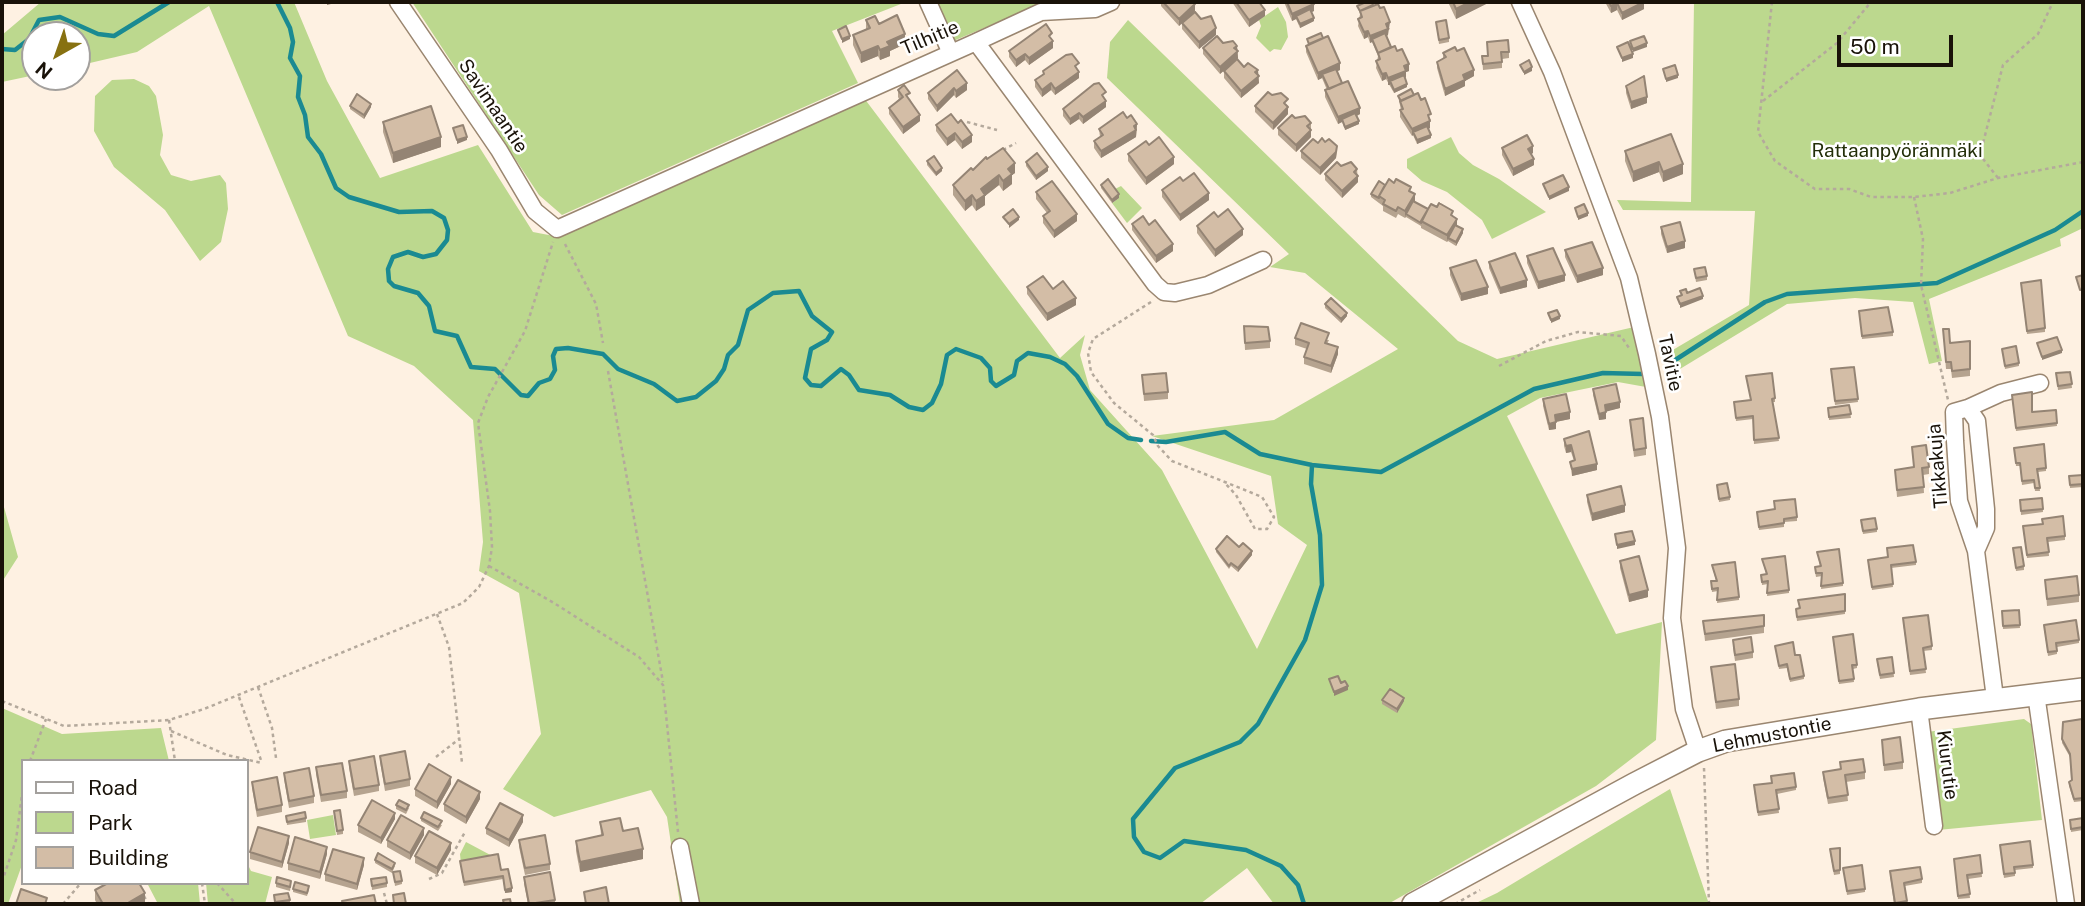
<!DOCTYPE html>
<html>
<head>
<meta charset="utf-8">
<style>
  body { margin:0 }
  #map { position:relative; width:2085px; height:906px; overflow:hidden; background:#fef1e2; font-family:"Public Sans",sans-serif }
  canvas { display:block }
  .frame { position:absolute; inset:0; border:4px solid #191209; pointer-events:none }
  .legend { position:absolute; left:21px; top:759px; width:228px; height:126px; box-sizing:border-box; background:#fff; border:2px solid #a3a09d; margin:0; padding:9px 12px; list-style:none; font-size:21px; color:#191209 }
  .legend li { display:flex; align-items:center; gap:14px; height:35px }
  .legend b { width:35px; border:2px solid #a3a09d }
  .north { position:absolute; left:21px; top:21px; width:70px; height:70px; box-sizing:border-box; background:#fff; border:2px solid #a3a09d; border-radius:50%; rotate:220deg; font-size:19px; font-weight:700; line-height:28px; text-align:center; color:#191209 }
  .north::after { content:''; display:block; margin:auto; width:24px; height:32px; background:#877111; clip-path:polygon(50% 0,100% 100%,50% 72%,0 100%) }
  .scale { position:absolute; left:1837px; top:35px; width:116px; height:32px; box-sizing:border-box; border:4px solid #191209; border-top:0; padding-left:9px; font-size:21px; line-height:24px; white-space:nowrap; color:#191209; -webkit-text-stroke:5px #fff; paint-order:stroke }
</style>
</head>
<body>
<div id="map">
<canvas width="2085" height="906"></canvas>
<div class="frame"></div>
<ul class="legend">
<li><b style="height:9px;background:#fff"></b>Road</li>
<li><b style="height:19px;background:#bcd88e"></b>Park</li>
<li><b style="height:19px;background:#d3bda6"></b>Building</li>
</ul>
<div class="north">N</div>
<div class="scale">50 m</div>
</div>
<script>
const g = document.querySelector('canvas').getContext('2d');
g.lineJoin = 'round';
function paint(path, color) { g.fillStyle = color; g.fill(path, 'evenodd'); }
const poly = rows => new Path2D(rows.map(r => 'M' + r).join(''));
function trace(path, color, width, dash) { g.strokeStyle = color; g.lineWidth = width; g.lineCap = dash ? 'butt' : 'round'; g.setLineDash(dash || []); g.stroke(path); }
function write(font, color, halo, rows, align = 'center') {
  g.font = font + ' "Public Sans",sans-serif'; g.lineWidth = 5; g.setLineDash([]); g.textBaseline = 'middle'; g.strokeStyle = halo; g.fillStyle = color; for (const [text, x, y, turn = 0] of rows) {
    g.save(); g.translate(x, y); g.rotate((+turn || 0) * Math.PI / 180); g.textAlign = isNaN(turn) ? turn : align; if (halo) g.strokeText(text, 0, 0); g.fillText(text, 0, 0); g.restore();
  }
}
paint(poly([
  [41,2,294,2,327,81,380,178,478,145,533,232,559,237,864,98,1060,358,1085,335,1080,355,1090,390,1162,470,1257,649,1307,545,1278,524,1271,476,1152,436,1274,420,1398,349,1305,273,1270,267,1289,254,1107,78,1110,42,1128,20,1458,341,1497,359,1634,327,1646,387,1618,382,1540,398,1507,416,1616,634,1662,622,1656,740,1596,786,1388,904,1274,904,1247,868,1200,904,680,904,667,817,651,790,554,817,503,789,541,734,519,593,479,571,483,542,473,420,414,366,348,336,209,6,137,52,77,66,77,35,35,35,35,75,2,82,2,35],
  [412,2,906,2,832,31,858,83,562,215,539,195],
  [936,2,1045,2,951,42],
  [1694,2,2083,2,2083,228,2060,239,2061,246,1929,299,1942,361,1929,364,1913,302,1855,298,1787,304,1675,372,1666,354,1749,305,1755,211,1623,210,1617,200,1691,202],
  [1278,7,1286,22,1288,37,1281,50,1274,49,1270,52,1256,38,1261,26,1259,20],
  [134,79,149,86,156,96,163,135,160,155,171,175,191,181,220,175,226,183,228,209,221,242,200,261,165,210,114,167,94,131,95,96,112,80],
  [1451,137,1459,153,1473,165,1499,179,1546,212,1492,239,1482,220,1447,192,1422,181,1407,168,1407,159],
  [1121,186,1142,208,1127,223,1112,203,1119,198,1113,190],
  [2,500,18,557,2,582],
  [2,708,62,734,161,728,169,761,23,761,23,862,8,904,2,904],
  [2024,719,2031,724,2042,820,1938,830,1927,732],
  [1670,789,1709,904,1474,904,1497,893],
  [333,815,336,835,310,839,307,820],
  [466,842,496,858,461,864,460,854],
  [247,863,251,871,272,877,265,904,208,904,206,883,247,883],
  [147,883,198,883,200,904,158,904]
]), '#bcd88e');
trace(poly([
  [277,2,290,28,293,42,290,58,300,76,298,97,305,115,308,137,321,154,336,188,349,197,399,212,432,211,444,218,448,230,447,240,436,254,423,257,408,252,393,257,388,269,389,281,394,286,418,293,429,306,435,331,457,336,471,367,495,369,521,395,528,396,539,383,550,379,555,370,553,356,556,349,568,348,603,354,618,369,654,384,677,401,696,397,716,381,724,369,728,355,738,345,748,310,773,293,799,291,812,316,832,332,827,340,811,349,805,378,811,385,821,386,841,369,849,375,859,390,890,395,909,407,923,410,932,403,941,384,947,355,956,349,981,358,990,368,991,381,996,386,1014,375,1017,361,1028,353,1050,357,1065,364,1077,376,1108,424,1128,438,1141,440],
  [2,49,15,50,29,39,39,20,60,17,98,34,114,36,169,2],
  [1669,364,1765,302,1787,294,1937,283,2055,230,2083,211],
  [1151,441,1166,442,1225,432,1260,454,1312,465,1381,472,1534,389,1603,373,1643,374],
  [1304,904,1298,885,1281,866,1246,850,1184,841,1160,858,1144,852,1134,837,1133,819,1175,768,1240,742,1258,724,1305,640,1322,585,1320,535,1311,484,1312,465]
]), '#1a8a92', 4.5);
const minor = poly([
  [398,2,499,150,535,211,557,229,976,42,1155,284,1164,292,1175,293,1208,285,1263,260],
  [928,2,950,51],
  [1520,2,1552,72,1629,278,1647,354,1660,417,1677,548,1672,618,1684,709,1698,751],
  [976,42,1041,12,1095,9,1111,2],
  [1968,408,2001,393,2040,383],
  [1976,551,1959,501,1955,441,1954,412,1968,408,1977,421,1986,509,1986,528,1976,551,1995,698],
  [2036,694,2066,904],
  [1919,709,1934,826],
  [680,847,691,904]
]);
const major = poly([
  [1413,904,1634,784,1698,751,1726,741,1919,709,2083,689]
]);
trace(minor, '#9a8670', 19);
trace(major, '#9a8670', 24);
trace(poly([
  [1772,2,1758,132,1775,161,1815,189,1849,189,1871,197,1914,197,1950,193,1998,178,2083,162],
  [1763,101,1837,43,1871,2],
  [967,122,997,130],
  [1003,150,1016,143],
  [1998,178,1980,155,2003,65,2038,34,2053,2],
  [1914,197,1923,239,1921,285,1948,400],
  [565,244,596,304,603,343],
  [1151,302,1093,339,1088,353,1091,372,1114,403,1153,435,1158,446,1172,461,1240,488,1262,497,1274,517,1267,529,1255,529,1236,495,1224,482],
  [1499,366,1546,341,1578,332,1621,336,1629,348],
  [608,371,663,682],
  [489,566,554,603,639,657,663,685,678,832],
  [437,614,449,647,462,763],
  [258,687,272,728,276,758],
  [239,697,262,763],
  [2,701,64,726,169,720,204,709,463,603,479,587,489,566,492,547,490,511,478,423,488,397,525,331,553,242],
  [169,720,175,761],
  [171,731,227,755,262,763],
  [436,757,459,739],
  [30,761,46,719],
  [1704,768,1709,904],
  [429,879,442,873,465,832],
  [2,882,16,840,23,787],
  [202,883,205,904],
  [217,883,236,904],
  [384,893,387,904],
  [144,896,148,904],
  [63,904,81,883],
  [1455,904,1480,890]
]), '#b4a99c', 2.5, [3.5, 3.5]);
trace(minor, '#fff', 16);
trace(major, '#fff', 21);
paint(poly([
  [1161,2,1195,2,1195,11,1194,13,1216,35,1199,49,1182,29,1182,23,1179,26,1161,6],
  [1232,2,1259,2,1265,16,1249,27],
  [1284,2,1313,2,1314,11,1311,12,1314,21,1300,28,1296,19,1292,21],
  [1448,2,1490,2,1456,19],
  [1605,2,1644,2,1644,9,1622,20,1617,10,1611,13],
  [1373,5,1390,29,1388,30,1388,35,1387,36,1391,47,1409,71,1406,72,1406,77,1405,78,1407,87,1394,93,1386,79,1382,81,1376,68,1378,56,1372,42,1370,43,1368,37,1364,39,1358,26,1360,14,1357,6],
  [866,20,879,24,905,44,890,51,890,56,880,60,878,56,861,63,853,45,853,35,866,29],
  [1436,22,1449,38,1449,42,1439,44],
  [1307,39,1340,70,1337,71,1342,83,1360,114,1357,116,1359,124,1345,130,1342,122,1338,124,1325,97,1325,90,1327,90,1322,78,1318,80,1306,52,1306,46,1308,45],
  [1052,40,1053,48,1029,65,1025,60,1016,67,1009,57,1009,51],
  [1487,42,1509,52,1509,58,1502,59,1502,68,1483,70,1482,56,1487,56],
  [1223,43,1237,46,1238,58,1220,74,1203,54,1203,48],
  [1457,51,1474,76,1465,81,1465,86,1445,96,1437,68,1437,62,1443,58,1443,53],
  [1244,67,1258,75,1259,83,1241,98,1224,78,1224,71],
  [957,70,967,90,956,98,954,95,937,112,928,99,928,93],
  [1078,70,1079,78,1055,95,1051,90,1042,97,1035,87,1035,80,1043,75,1043,71,1079,70],
  [1626,86,1647,103,1631,109,1626,93],
  [898,90,910,99,920,121,903,134,889,114,889,108,899,99,898,97],
  [1272,95,1288,106,1288,114,1273,130,1255,112,1255,106],
  [1414,95,1431,120,1430,121,1430,128,1428,129,1431,138,1417,144,1413,135,1412,136,1400,117,1400,110,1401,110,1398,96],
  [1105,99,1106,107,1083,124,1079,119,1070,125,1063,116,1063,109],
  [350,106,371,107,364,119,350,109],
  [1127,118,1137,124,1136,137,1101,158,1094,148,1094,141,1100,137,1099,129],
  [1295,118,1311,123,1311,137,1296,152,1278,135,1278,128],
  [383,122,441,147,393,163,383,132],
  [936,125,972,142,962,149,955,140,947,146,936,131],
  [1671,134,1683,174,1663,182,1659,172,1633,182,1625,161,1625,151],
  [1325,142,1337,153,1336,158,1320,175,1301,158,1301,151,1318,143],
  [1149,145,1174,164,1146,185,1128,161,1128,154],
  [1502,148,1533,153,1531,154,1534,165,1513,176,1502,155],
  [987,159,1015,173,1012,175,1012,184,1003,191,999,185,985,196,985,205,976,211,972,205,965,211,953,195,953,185],
  [927,161,942,171,936,176,927,165],
  [1026,162,1048,171,1036,180,1026,166],
  [1341,166,1357,169,1358,182,1342,198,1325,180,1325,174],
  [1183,181,1209,200,1180,221,1162,197,1162,190],
  [1101,185,1119,198,1112,203,1101,188],
  [1385,185,1411,192,1415,202,1428,209,1453,216,1457,226,1463,233,1456,246,1448,241,1447,242,1421,228,1421,226,1406,217,1405,218,1398,214,1396,218,1383,211,1383,206,1371,197,1371,194],
  [1036,192,1077,221,1054,238,1043,223,1043,216,1047,213,1036,199],
  [1218,217,1243,235,1215,257,1197,233,1197,226],
  [1132,224,1149,225,1173,251,1156,263,1132,230],
  [1661,227,1685,248,1667,253,1661,234],
  [1565,250,1603,275,1577,283,1565,257],
  [1527,256,1565,281,1538,289,1527,263],
  [1489,262,1527,287,1500,294,1489,268],
  [1450,268,1488,294,1461,301,1450,275],
  [1694,269,1707,276,1707,280,1696,282],
  [2021,286,2045,328,2045,332,2027,334],
  [1027,287,1053,289,1076,305,1047,321,1027,294],
  [1325,304,1347,316,1341,323,1325,308],
  [1859,311,1893,332,1893,336,1862,339],
  [1244,326,1270,341,1270,348,1245,350],
  [1943,329,1950,343,1970,341,1970,376,1952,378,1951,369,1946,369],
  [1295,338,1329,340,1327,344,1338,354,1331,373,1304,364,1304,357,1307,349,1295,345],
  [2002,349,2019,363,2019,366,2005,369],
  [1854,367,1858,402,1835,405,1831,369],
  [2070,372,2072,388,2058,390,2056,373],
  [1142,375,1168,392,1168,399,1144,401],
  [1746,376,1775,398,1775,402,1772,402,1779,441,1754,444,1753,419,1736,421,1734,402,1751,400],
  [1593,389,1620,408,1606,411,1606,419,1599,420,1593,395],
  [2012,398,2032,412,2056,410,2057,426,2016,431],
  [1543,399,1570,419,1556,422,1556,429,1549,430,1543,406],
  [1849,405,1851,418,1829,420,1828,408],
  [1630,420,1646,448,1646,455,1634,457],
  [1564,439,1597,470,1572,476,1570,462,1574,461,1571,452,1566,453,1564,446],
  [1912,447,1929,467,1929,474,1923,475,1924,493,1897,497,1895,470,1914,467],
  [2014,448,2046,468,2046,471,2038,472,2040,491,2035,491,2034,483,2022,485,2020,466,2016,466],
  [2083,475,2083,487,2070,488,2069,476],
  [1717,485,1730,497,1730,500,1719,502],
  [1587,495,1625,512,1592,521,1587,502],
  [2042,498,2043,512,2021,515,2020,500],
  [1757,515,1797,517,1797,521,1784,522,1784,527,1759,530],
  [1861,523,1877,529,1877,532,1863,534],
  [2023,529,2065,536,2065,540,2048,542,2049,556,2027,558],
  [1239,547,1252,555,1238,572,1231,566,1229,569,1216,552,1216,549],
  [2013,548,2024,566,2024,570,2016,571],
  [1817,552,1843,583,1843,586,1821,589,1822,576,1816,577,1815,571,1820,566],
  [1762,559,1789,590,1789,593,1767,596,1768,584,1762,585,1761,575,1766,574],
  [1620,561,1648,597,1629,602,1620,568],
  [1916,562,1916,565,1891,568,1893,587,1872,590,1868,563],
  [1712,565,1739,597,1739,600,1717,603,1718,591,1712,592,1711,585,1716,581],
  [2045,580,2079,595,2079,602,2047,606],
  [1845,594,1845,614,1797,621,1796,612,1799,608],
  [2019,610,2020,628,2003,629,2002,611],
  [1764,615,1764,633,1705,641,1703,621],
  [1903,622,1932,646,1932,650,1923,651,1926,673,1910,675],
  [2044,628,2079,640,2079,643,2057,647,2057,654,2048,656],
  [1733,640,1753,652,1753,658,1735,661,1733,647],
  [1833,640,1857,665,1857,668,1853,669,1854,682,1839,684],
  [1775,646,1804,676,1804,679,1790,682,1787,668,1779,669],
  [1892,657,1894,677,1880,679,1877,662],
  [1711,667,1739,699,1739,706,1716,709],
  [1382,700,1404,701,1397,713,1382,704],
  [2063,722,2083,723,2083,801,2074,802,2069,786,2069,782,2071,780,2070,757,2062,743],
  [1882,740,1903,762,1903,769,1884,771],
  [380,756,410,779,410,786,385,791,380,762],
  [349,761,379,785,379,791,354,796,349,768],
  [1840,762,1865,772,1865,779,1846,782,1848,801,1828,804,1823,778,1823,772,1840,769],
  [316,767,347,791,347,798,321,802,316,774],
  [284,773,314,796,314,803,289,808,284,779],
  [252,782,282,805,282,812,257,817,252,788],
  [451,784,437,809,415,796,415,789],
  [1796,787,1796,790,1777,794,1779,813,1758,816,1754,789],
  [480,799,466,824,444,811,444,804],
  [396,805,409,808,406,814,396,809],
  [334,811,343,830,343,834,337,835],
  [286,816,306,818,306,822,287,825],
  [421,818,442,825,438,831,421,821],
  [2083,818,2083,830,2071,832,2070,820],
  [395,819,381,844,358,832,358,825],
  [523,822,509,847,486,834,486,828],
  [600,822,623,831,643,859,580,872,576,851,576,841,601,835],
  [424,835,410,860,387,847,387,840],
  [519,840,550,864,550,870,525,875,519,847],
  [289,843,282,868,250,859,250,852],
  [1840,848,1840,874,1834,875,1830,852],
  [2000,849,2033,865,2033,868,2015,870,2015,876,2004,878],
  [451,850,437,875,415,863,415,856],
  [327,854,320,879,288,870,288,863],
  [1980,855,1982,877,1968,879,1970,898,1958,899,1954,862],
  [375,860,395,866,392,873,375,863],
  [460,861,501,870,512,892,505,893,503,879,464,886],
  [364,865,357,890,325,881,325,874],
  [1843,868,1865,889,1865,892,1847,895],
  [393,872,402,881,402,884,395,886],
  [1890,875,1922,879,1922,883,1905,886,1907,904,1894,904],
  [524,877,555,900,555,904,528,904,524,884],
  [371,879,387,883,387,887,372,890],
  [276,883,291,884,290,891,276,887],
  [293,889,309,890,307,896,293,892],
  [95,890,145,903,143,904,97,904,95,900],
  [274,895,290,900,290,903,275,904]
]), '#b5a38f');
paint(poly([
  [327,2,339,2,327,5],
  [1470,2,1490,2,1456,19,1456,9],
  [1644,2,1644,9,1622,20,1622,13],
  [1617,3,1617,10,1611,13,1611,6],
  [1195,4,1195,11,1179,26,1179,19],
  [1314,4,1314,11,1297,19,1296,16,1296,19,1292,21,1292,14],
  [1265,10,1265,16,1249,27,1249,20],
  [1314,18,1314,21,1300,28,1300,24],
  [1390,22,1388,35,1373,42,1372,39,1372,42,1370,43,1370,36],
  [1216,28,1216,35,1199,49,1199,42],
  [1368,31,1368,37,1364,39,1364,32],
  [905,34,905,44,890,51,890,56,880,60,880,50,887,42],
  [850,36,850,39,842,43,842,39],
  [1053,41,1053,48,1029,65,1029,58],
  [1647,43,1647,47,1633,52,1633,49],
  [878,46,878,56,861,63,861,53],
  [1237,46,1238,58,1220,74,1220,67],
  [1025,54,1025,60,1016,67,1016,60],
  [1633,54,1633,58,1622,62,1622,58],
  [1340,63,1340,70,1324,77,1322,74,1322,78,1318,80,1318,73],
  [1409,64,1409,71,1406,72,1406,77,1391,84,1390,81,1390,85,1388,85,1388,78,1404,66],
  [1532,67,1532,71,1524,75,1524,72],
  [1258,70,1259,83,1241,98,1241,91],
  [1474,70,1474,76,1465,81,1465,86,1445,96,1445,89,1463,75],
  [1079,72,1079,78,1055,95,1055,89],
  [1386,73,1386,79,1382,81,1382,74],
  [1678,75,1678,78,1666,82,1666,79],
  [967,83,967,90,956,98,956,91],
  [1051,83,1051,90,1042,97,1042,90],
  [1407,84,1407,87,1394,93,1394,90],
  [954,88,954,95,937,112,937,106],
  [1647,97,1647,103,1631,109,1631,102],
  [1106,101,1106,107,1083,124,1083,117],
  [371,104,371,107,364,119,364,115],
  [1288,107,1288,114,1273,130,1273,123],
  [1360,108,1360,114,1343,122,1342,119,1342,122,1338,124,1338,117],
  [1079,113,1079,119,1070,125,1070,119],
  [920,115,920,121,903,134,903,127],
  [1359,121,1359,124,1345,130,1345,127],
  [1430,121,1430,128,1415,135,1413,132,1413,135,1412,136,1412,129],
  [1137,124,1136,137,1101,158,1101,151],
  [1311,130,1311,137,1296,152,1296,145],
  [955,133,955,140,947,146,947,139],
  [972,135,972,142,962,149,962,142],
  [1431,135,1431,138,1417,144,1417,140],
  [441,137,441,147,393,163,393,153],
  [467,137,467,140,457,144,457,140],
  [1337,146,1336,158,1320,175,1320,168],
  [1533,146,1533,153,1528,156,1528,149],
  [1174,157,1174,164,1146,185,1146,178],
  [1534,159,1534,165,1513,176,1513,169],
  [1659,162,1659,172,1633,182,1633,172],
  [1015,163,1015,173,1012,175,1012,184,1003,191,1003,181,1008,169],
  [1683,164,1683,174,1663,182,1663,172],
  [1048,167,1048,171,1036,180,1036,176],
  [942,168,942,171,936,176,936,173],
  [999,175,999,185,985,196,985,205,976,211,976,201,981,189],
  [1358,176,1358,182,1342,198,1342,191],
  [1569,187,1569,191,1549,200,1549,197],
  [1209,193,1209,200,1180,221,1180,215],
  [1119,194,1119,198,1112,203,1112,200],
  [1415,194,1415,201,1406,214,1405,218,1405,211],
  [972,195,972,205,965,211,965,201],
  [1588,213,1588,216,1578,220,1578,217],
  [1077,214,1077,221,1054,238,1054,231],
  [1019,217,1019,220,1009,228,1009,224],
  [1457,219,1457,225,1448,238,1447,242,1447,235],
  [1243,229,1243,235,1215,257,1215,250],
  [1463,229,1463,233,1456,246,1456,242],
  [1685,241,1685,248,1667,253,1667,247],
  [1173,244,1173,251,1156,263,1156,256],
  [1603,268,1603,275,1577,283,1577,276],
  [1565,275,1565,281,1538,289,1538,282],
  [1527,280,1527,287,1500,294,1500,288],
  [1488,287,1488,294,1461,301,1461,294],
  [1703,296,1703,299,1680,308,1680,304],
  [1076,298,1076,305,1047,321,1047,314],
  [1347,313,1347,316,1341,323,1341,319],
  [1560,316,1560,319,1551,323,1551,320],
  [1338,347,1338,354,1331,373,1331,366],
  [2062,350,2062,353,2042,360,2042,357],
  [1620,402,1620,408,1605,412,1605,405],
  [1570,412,1570,419,1555,422,1555,415],
  [1606,412,1606,419,1599,420,1599,414],
  [1556,422,1556,429,1549,430,1549,424],
  [1571,445,1571,452,1566,453,1566,446],
  [1597,464,1597,470,1572,476,1572,469],
  [1625,505,1625,512,1592,521,1592,514],
  [1635,541,1635,545,1617,549,1617,545],
  [1252,551,1252,555,1238,572,1238,568],
  [1648,590,1648,597,1629,602,1629,595],
  [1348,686,1348,690,1334,696,1334,692],
  [1404,698,1404,701,1397,713,1397,709],
  [451,777,451,784,437,809,437,802],
  [480,792,480,799,466,824,466,817],
  [395,813,395,819,381,844,381,838],
  [523,815,523,822,509,847,509,840],
  [424,828,424,835,410,860,410,853],
  [289,836,289,843,282,868,282,862],
  [451,843,451,850,437,875,437,868],
  [327,847,327,854,320,879,320,872],
  [643,849,643,859,580,872,580,862],
  [364,858,364,865,357,890,357,884],
  [512,888,512,892,505,893,505,890],
  [145,893,145,903,143,904,126,904]
]), '#948474');
const building = poly([
  [1163,2,1193,2,1195,4,1179,19,1163,2],
  [1236,2,1259,2,1265,10,1249,20,1236,2],
  [1287,2,1313,2,1314,4,1292,14,1287,2],
  [1366,2,1372,2,1373,5,1360,11,1357,6,1366,2],
  [1453,2,1470,2,1456,9,1453,2],
  [1609,2,1644,2,1622,13,1617,3,1611,6,1609,2],
  [1378,4,1380,8,1384,7,1390,22,1386,24,1388,29,1370,36,1368,31,1364,32,1358,19,1362,17,1360,11,1378,4],
  [1310,9,1314,18,1300,24,1296,16,1310,9],
  [1195,12,1201,19,1211,16,1216,28,1199,42,1182,23,1195,12],
  [897,15,905,34,887,42,890,46,880,50,878,46,861,53,853,35,870,28,866,20,875,16,879,24,897,15],
  [1446,20,1449,38,1439,40,1436,22,1446,20],
  [1046,24,1052,33,1049,36,1053,41,1029,58,1025,54,1016,60,1009,51,1046,24],
  [846,26,850,36,842,39,838,30,846,26],
  [1321,33,1323,38,1309,44,1307,39,1321,33],
  [1385,33,1391,47,1378,53,1372,39,1385,33],
  [1217,36,1223,43,1233,41,1237,46,1234,48,1238,51,1220,67,1203,48,1217,36],
  [1328,36,1340,63,1318,73,1306,46,1328,36],
  [1644,36,1647,43,1633,49,1630,41,1644,36],
  [1508,40,1509,52,1501,52,1502,62,1483,64,1482,56,1488,56,1487,42,1508,40],
  [1628,42,1633,54,1622,58,1617,47,1628,42],
  [1395,46,1397,51,1402,49,1409,64,1404,66,1406,71,1388,78,1386,73,1382,74,1376,61,1380,59,1378,53,1395,46],
  [1455,47,1457,51,1464,48,1474,70,1463,75,1465,80,1445,89,1437,62,1446,57,1443,53,1455,47],
  [1072,54,1079,63,1075,66,1079,72,1055,89,1051,83,1042,90,1035,80,1044,74,1043,71,1066,55,1072,54],
  [1237,59,1244,67,1248,63,1258,70,1255,72,1259,76,1241,91,1224,71,1237,59],
  [1529,60,1532,67,1524,72,1520,65,1529,60],
  [1675,65,1678,75,1666,79,1663,69,1675,65],
  [1336,69,1342,83,1329,89,1322,74,1336,69],
  [957,70,967,83,956,91,954,88,937,106,928,93,957,70],
  [1404,75,1407,84,1394,90,1390,81,1404,75],
  [1644,76,1647,97,1631,102,1626,86,1644,76],
  [1348,81,1360,108,1338,117,1325,90,1348,81],
  [1099,83,1106,92,1102,95,1106,101,1083,117,1079,113,1070,119,1063,109,1094,84,1099,83],
  [904,85,910,93,906,95,920,115,903,127,889,108,903,97,898,90,904,85],
  [1411,89,1414,95,1401,101,1398,96,1411,89],
  [1268,92,1272,95,1281,93,1288,99,1284,103,1288,107,1273,123,1255,106,1268,92],
  [1418,93,1421,100,1425,98,1431,114,1428,115,1430,121,1412,129,1400,110,1403,109,1400,101,1418,93],
  [357,94,371,104,364,115,350,106,357,94],
  [431,106,441,137,393,153,383,122,431,106],
  [1123,112,1127,118,1131,115,1137,124,1134,126,1136,130,1101,151,1094,141,1103,135,1099,129,1123,112],
  [1355,113,1359,121,1345,127,1342,119,1355,113],
  [951,114,958,123,961,120,972,135,962,142,955,133,947,139,936,125,951,114],
  [1292,115,1295,118,1305,116,1311,123,1307,126,1311,130,1296,145,1278,128,1292,115],
  [463,125,467,137,457,140,453,128,463,125],
  [1427,126,1431,135,1417,140,1413,132,1427,126],
  [1671,134,1683,164,1663,172,1659,162,1633,172,1625,151,1671,134],
  [1527,135,1533,146,1528,149,1534,159,1513,169,1502,148,1527,135],
  [1159,137,1174,157,1146,178,1128,154,1146,141,1149,145,1159,137],
  [1322,138,1325,142,1329,139,1337,146,1336,152,1320,168,1301,151,1313,139,1318,143,1322,138],
  [1003,148,1015,163,1008,169,1012,174,1003,181,999,175,981,189,985,195,976,201,972,195,965,201,953,185,971,168,973,170,986,157,987,159,1003,148],
  [1037,153,1048,167,1036,176,1026,162,1037,153],
  [934,156,942,168,936,173,927,161,934,156],
  [1337,162,1341,166,1351,162,1357,169,1354,172,1358,176,1342,191,1325,174,1337,162],
  [1194,173,1209,193,1180,215,1162,190,1180,177,1183,181,1194,173],
  [1563,175,1569,187,1549,197,1543,184,1563,175],
  [1108,179,1119,194,1112,200,1101,185,1108,179],
  [1389,179,1394,183,1396,179,1411,187,1409,191,1415,194,1405,211,1398,207,1396,211,1383,204,1385,200,1379,196,1389,179],
  [1052,181,1077,214,1054,231,1043,216,1050,211,1036,192,1052,181],
  [1379,181,1385,185,1379,196,1379,198,1371,194,1379,181],
  [1413,201,1428,209,1421,223,1406,214,1413,201],
  [1439,203,1453,211,1451,215,1457,219,1447,235,1421,221,1431,204,1437,207,1439,203],
  [1584,204,1588,213,1578,217,1575,208,1584,204],
  [1013,209,1019,217,1009,224,1003,217,1013,209],
  [1228,209,1243,229,1215,250,1197,226,1214,212,1218,217,1228,209],
  [1143,216,1149,225,1155,220,1173,244,1156,256,1132,224,1143,216],
  [1680,222,1685,241,1667,247,1661,227,1680,222],
  [1455,225,1463,229,1456,242,1448,238,1455,225],
  [1592,242,1603,268,1577,276,1565,250,1592,242],
  [1553,248,1565,275,1538,282,1527,256,1553,248],
  [1515,253,1527,280,1500,288,1489,262,1515,253],
  [1476,260,1488,287,1461,294,1450,268,1476,260],
  [1705,267,1707,276,1696,278,1694,269,1705,267],
  [2083,275,2083,289,2080,290,2076,277,2083,275],
  [1043,276,1053,289,1063,281,1076,298,1047,314,1027,287,1043,276],
  [2041,280,2045,328,2027,331,2021,283,2041,280],
  [1700,288,1703,296,1680,304,1677,297,1682,295,1680,291,1686,289,1687,293,1700,288],
  [1331,298,1347,313,1341,319,1325,304,1331,298],
  [1888,307,1893,332,1862,336,1859,311,1888,307],
  [1557,310,1560,316,1551,320,1548,313,1557,310],
  [1301,323,1329,333,1325,343,1338,347,1331,366,1304,357,1309,343,1295,338,1301,323],
  [1244,326,1268,327,1270,341,1245,343,1244,326],
  [1943,329,1949,329,1950,343,1970,341,1970,369,1952,371,1951,362,1946,362,1943,329],
  [2057,337,2062,350,2042,357,2037,343,2057,337],
  [2016,346,2019,363,2005,366,2002,349,2016,346],
  [1854,367,1858,399,1835,401,1831,369,1854,367],
  [2070,372,2072,384,2058,386,2056,373,2070,372],
  [1166,373,1168,392,1144,394,1142,375,1166,373],
  [1772,373,1775,398,1772,399,1779,438,1754,440,1753,416,1736,418,1734,402,1751,400,1746,376,1772,373],
  [1616,384,1620,402,1605,405,1606,412,1599,414,1593,389,1616,384],
  [2032,392,2032,412,2056,410,2057,423,2016,428,2012,395,2032,392],
  [1566,394,1570,412,1555,415,1556,422,1549,424,1543,399,1566,394],
  [1849,405,1851,414,1829,417,1828,408,1849,405],
  [1643,418,1646,448,1634,450,1630,420,1643,418],
  [1589,431,1597,464,1572,469,1570,462,1575,460,1571,445,1566,446,1564,439,1589,431],
  [2044,444,2046,468,2037,469,2040,488,2035,488,2034,480,2022,481,2020,463,2016,463,2014,448,2044,444],
  [1926,445,1929,467,1922,468,1924,487,1897,490,1895,470,1914,467,1912,447,1926,445],
  [2083,475,2083,484,2070,485,2069,476,2083,475],
  [1727,483,1730,497,1719,499,1717,485,1727,483],
  [1621,486,1625,505,1592,514,1587,495,1621,486],
  [2042,498,2043,509,2021,511,2020,500,2042,498],
  [1795,499,1797,517,1784,519,1784,523,1759,527,1757,512,1775,509,1774,501,1795,499],
  [2063,516,2065,536,2047,538,2049,552,2027,555,2023,526,2043,524,2042,519,2063,516],
  [1875,518,1877,529,1863,531,1861,520,1875,518],
  [1632,531,1635,541,1617,545,1615,534,1632,531],
  [1227,536,1239,547,1243,543,1252,551,1238,568,1231,563,1229,566,1216,549,1227,536],
  [1913,545,1916,562,1891,565,1893,584,1872,587,1868,560,1888,557,1887,548,1913,545],
  [2021,547,2024,566,2016,568,2013,548,2021,547],
  [1839,549,1843,583,1821,586,1822,573,1816,573,1815,567,1821,566,1817,552,1839,549],
  [1639,556,1648,590,1629,595,1620,561,1639,556],
  [1785,556,1789,590,1767,593,1768,581,1762,582,1761,575,1767,574,1762,559,1785,556],
  [1735,562,1739,597,1717,600,1718,588,1712,589,1711,581,1717,581,1712,565,1735,562],
  [2077,576,2079,595,2047,599,2045,580,2077,576],
  [1845,594,1845,611,1797,617,1796,609,1800,608,1798,600,1845,594],
  [2019,610,2020,625,2003,626,2002,611,2019,610],
  [1764,615,1764,626,1705,634,1703,621,1764,615],
  [1928,615,1932,646,1923,648,1926,669,1910,671,1903,618,1928,615],
  [2076,620,2079,640,2056,643,2057,651,2048,652,2044,625,2076,620],
  [1853,634,1857,665,1852,665,1854,679,1839,681,1833,637,1853,634],
  [1751,637,1753,652,1735,655,1733,640,1751,637],
  [1793,642,1795,655,1800,655,1804,676,1790,679,1787,664,1779,666,1775,646,1793,642],
  [1892,657,1894,673,1880,675,1877,659,1892,657],
  [1735,664,1739,699,1716,702,1711,667,1735,664],
  [1338,676,1341,683,1345,681,1348,686,1334,692,1329,679,1338,676],
  [1390,689,1404,698,1397,709,1382,700,1390,689],
  [2082,719,2083,798,2074,799,2069,782,2072,780,2070,754,2062,739,2063,722,2082,719],
  [1900,737,1903,762,1884,765,1882,740,1900,737],
  [405,751,410,779,385,784,380,756,405,751],
  [374,756,379,785,354,789,349,761,374,756],
  [1863,759,1865,772,1845,775,1848,795,1828,798,1823,772,1841,769,1840,762,1863,759],
  [342,763,347,791,321,795,316,767,342,763],
  [429,764,451,777,437,802,415,789,429,764],
  [309,768,314,796,289,801,284,773,309,768],
  [1794,773,1796,787,1776,790,1779,809,1758,812,1754,785,1772,783,1771,776,1794,773],
  [277,777,282,805,257,810,252,782,277,777],
  [458,780,480,792,466,817,444,804,458,780],
  [372,800,395,813,381,838,358,825,372,800],
  [399,800,409,805,406,810,396,805,399,800],
  [500,803,523,815,509,840,486,828,500,803],
  [340,810,343,830,337,831,334,811,340,810],
  [305,812,306,818,287,822,286,816,305,812],
  [424,812,442,821,438,827,421,818,424,812],
  [401,815,424,828,410,853,387,840,401,815],
  [620,818,623,831,638,828,643,849,580,862,576,841,603,835,600,822,620,818],
  [2083,818,2083,827,2071,829,2070,820,2083,818],
  [258,827,289,836,282,862,250,852,258,827],
  [429,831,451,843,437,868,415,856,429,831],
  [545,835,550,864,525,868,519,840,545,835],
  [295,837,327,847,320,872,288,863,295,837],
  [2030,841,2033,865,2014,867,2015,873,2004,874,2000,845,2030,841],
  [1840,848,1840,870,1834,871,1830,849,1840,848],
  [333,849,364,858,357,884,325,874,333,849],
  [378,853,395,863,392,869,375,860,378,853],
  [498,854,501,870,508,869,512,888,505,890,503,876,464,882,460,861,498,854],
  [1980,855,1982,873,1967,875,1970,894,1958,896,1954,859,1980,855],
  [1862,865,1865,889,1847,891,1843,868,1862,865],
  [1920,867,1922,879,1904,883,1907,901,1895,903,1890,871,1920,867],
  [400,871,402,881,395,882,393,872,400,871],
  [550,872,555,900,529,904,524,877,550,872],
  [277,877,291,881,290,887,276,883,277,877],
  [386,877,387,883,372,886,371,879,386,877],
  [295,882,309,886,307,893,293,889,295,882],
  [108,883,139,883,145,893,126,904,103,904,95,890,108,883],
  [606,887,609,904,586,904,584,892,606,887],
  [21,889,47,898,45,904,16,904,21,889],
  [288,893,290,900,275,902,274,895,288,893],
  [404,893,406,904,394,904,393,895,404,893],
  [374,895,376,904,343,904,342,901,374,895],
  [510,899,511,904,504,904,503,900,510,899]
]);
paint(building, '#d3bda6');
trace(building, '#948474', 2);
write('19px', '#191209', '#fff', [
  ["Tilhitie",930,38,-23],
  ["Savimaantie",493,106,56],
  ["Tavitie",1670,363,78],
  ["Tikkakuja",1938,466,-95],
  ["Lehmustontie",1772,735,-11],
  ["Kiurutie",1947,765,83]
]);
write('19px', '#222e08', '#fff', [
  ["Rattaanpyöränmäki",1897,151]
]);
</script>
</body>
</html>
